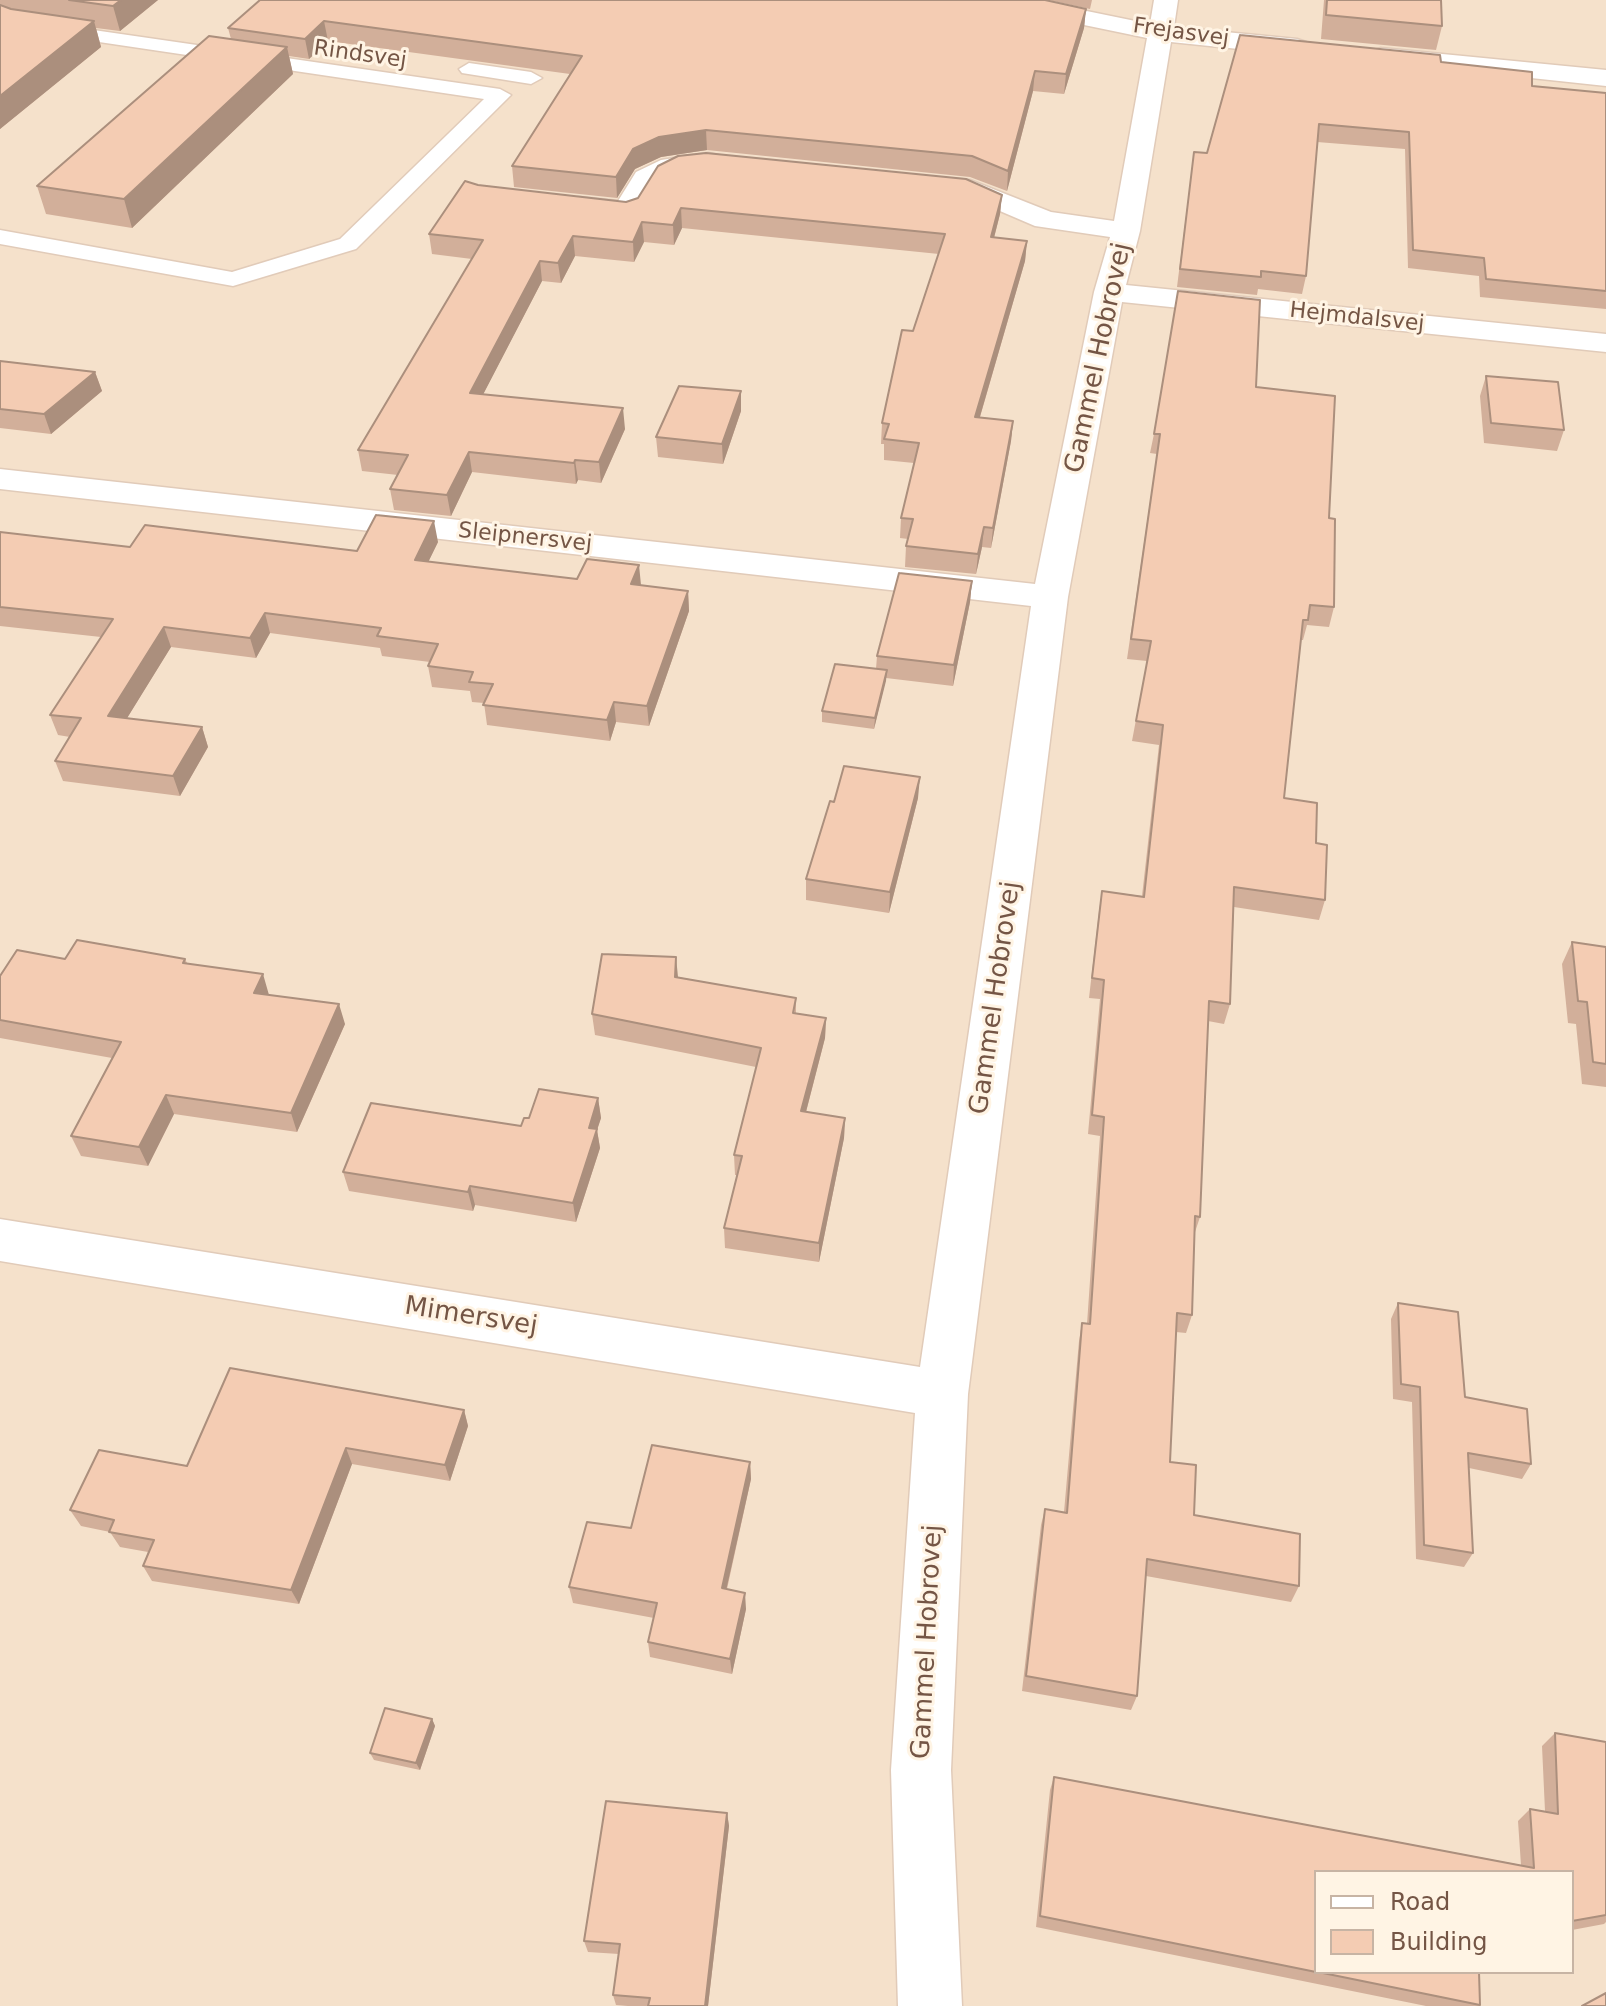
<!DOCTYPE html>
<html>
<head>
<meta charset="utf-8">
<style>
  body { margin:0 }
  #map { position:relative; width:1606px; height:2006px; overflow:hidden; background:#fdf0dd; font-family:"DejaVu Sans",sans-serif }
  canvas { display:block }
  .legend { position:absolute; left:1314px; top:1870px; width:260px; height:104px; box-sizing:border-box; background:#fff4e4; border:2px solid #c7b4a4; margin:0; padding:10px 14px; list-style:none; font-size:24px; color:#745545 }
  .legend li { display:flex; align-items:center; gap:16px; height:40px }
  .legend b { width:40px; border:2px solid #c7b4a4 }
</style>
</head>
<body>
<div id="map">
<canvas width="1606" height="2006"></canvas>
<ul class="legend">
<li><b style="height:10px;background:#fff"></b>Road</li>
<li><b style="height:22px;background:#f4ccb3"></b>Building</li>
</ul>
</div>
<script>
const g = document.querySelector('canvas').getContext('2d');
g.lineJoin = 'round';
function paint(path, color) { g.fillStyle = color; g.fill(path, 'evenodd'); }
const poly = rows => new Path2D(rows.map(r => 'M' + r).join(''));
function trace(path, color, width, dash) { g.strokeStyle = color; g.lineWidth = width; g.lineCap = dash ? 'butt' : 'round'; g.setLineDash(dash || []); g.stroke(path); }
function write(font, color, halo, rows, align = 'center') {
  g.font = font + ' "DejaVu Sans",sans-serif'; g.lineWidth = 6; g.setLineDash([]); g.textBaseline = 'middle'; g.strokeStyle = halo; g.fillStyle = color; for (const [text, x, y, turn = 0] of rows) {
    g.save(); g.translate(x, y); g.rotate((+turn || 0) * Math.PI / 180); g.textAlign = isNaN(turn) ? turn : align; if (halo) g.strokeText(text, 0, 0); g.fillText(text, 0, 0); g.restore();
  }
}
paint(poly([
  [0,0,1606,0,1606,2006,0,2006],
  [1316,1872,1572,1872,1572,1972,1316,1972]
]), '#f5e1cb');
const service = poly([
  [52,24,500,89,511,95,356,249,233,286,0,244,0,230,232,272,340,239,484,99,45,34,42,30,45,26,52,24],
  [469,63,531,72,542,78,531,84,462,73,459,69,469,63]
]);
const minor = poly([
  [985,0,1033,0,1150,24,1154,0,1178,0,1174,27,1297,39,1306,42,1310,47,1306,52,1297,55,1171,42,1140,231,1126,285,1606,334,1606,352,1122,302,1068,597,968,1394,951,1770,962,2006,898,2006,891,1770,915,1413,0,1261,0,1219,920,1367,1031,606,0,489,0,469,1035,584,1094,292,1110,237,1035,226,965,196,934,192,930,186,934,180,944,178,970,180,1051,212,1114,221,1147,38,997,7,988,5,985,0],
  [1381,48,1606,70,1606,86,1372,61,1368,56,1372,51,1381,48],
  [708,153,718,155,722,161,718,167,678,173,657,183,637,216,627,219,579,213,569,211,565,205,569,199,579,197,618,201,636,172,661,160,708,153]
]);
trace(service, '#e1cbb9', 3);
trace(minor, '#e1cbb9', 3);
paint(service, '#fff');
paint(minor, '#fff');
paint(poly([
  [0,0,158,0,120,31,96,28,101,47,0,129],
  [260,0,1086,9,1084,28,1064,94,1033,91,1007,191,970,177,707,150,661,157,635,169,617,198,514,187,512,166,570,74,328,41,309,59,289,56,293,74,132,228,46,214,37,186,231,39,228,28],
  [1048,0,1092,0,1090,9],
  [1324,0,1441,0,1442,26,1436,50,1321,39],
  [1441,62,1532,86,1606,93,1606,309,1480,297,1479,276,1408,268,1405,149,1317,142,1306,276,1302,294,1258,289,1257,295,1177,287,1194,152,1207,153],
  [478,185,626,202,1002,195,1000,214,994,238,1027,241,1025,261,980,417,1013,421,1011,441,991,548,982,547,976,574,905,567,906,546,908,539,900,538,901,518,914,463,884,460,884,444,881,444,882,423,939,254,682,228,674,245,644,242,634,262,575,256,561,283,542,281,483,394,625,429,601,483,578,480,576,484,472,472,451,516,394,510,390,489,398,475,362,471,358,450,472,259,432,254,429,234],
  [0,361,95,372,102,391,51,434,0,428],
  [1486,376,1564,430,1557,451,1484,443,1480,396],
  [1256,387,1329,518,1334,607,1329,627,1307,625,1303,640,1301,640,1284,798,1316,843,1325,900,1319,920,1234,907,1230,1004,1224,1024,1208,1021,1200,1217,1194,1235,1192,1315,1186,1333,1176,1332,1170,1462,1194,1515,1299,1586,1291,1602,1146,1576,1137,1696,1131,1710,1022,1691,1041,1525,1045,1509,1064,1512,1079,1341,1082,1323,1087,1324,1100,1136,1088,1134,1100,999,1089,998,1099,911,1102,891,1142,896,1159,745,1132,741,1147,661,1127,659,1157,454,1150,453,1154,434],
  [741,391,741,411,723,464,658,457,656,437],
  [0,532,130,547,357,551,438,542,428,562,577,579,641,585,688,591,689,611,649,726,616,722,610,741,487,725,484,703,472,702,470,691,432,687,428,666,430,662,382,656,380,648,270,633,256,658,171,647,127,718,202,727,208,747,180,796,63,781,55,761,70,737,58,735,50,715,101,637,0,626],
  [972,581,970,602,953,686,886,678,874,729,822,722,822,711,876,669,877,656],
  [918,798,889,913,806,900,806,879,834,802],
  [1572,942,1606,947,1606,1087,1582,1084,1576,1024,1568,1023,1562,964],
  [65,959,185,959,187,963,345,1024,297,1132,174,1114,148,1166,81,1156,71,1136,112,1058,0,1038,0,976],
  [678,977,796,998,796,1013,826,1018,825,1038,806,1112,845,1118,844,1138,819,1262,725,1248,724,1228,737,1175,735,1175,734,1155,756,1067,595,1035,592,1014],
  [598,1098,601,1118,597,1130,600,1148,576,1222,475,1205,473,1211,349,1191,343,1172,521,1126,529,1118],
  [1398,1303,1465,1397,1531,1464,1522,1479,1469,1468,1473,1553,1464,1567,1416,1559,1412,1402,1393,1399,1391,1319],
  [464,1410,468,1426,450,1481,352,1464,299,1604,152,1581,143,1566,148,1552,120,1547,110,1532,81,1526,70,1510,187,1466],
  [750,1462,751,1479,727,1589,746,1609,732,1674,650,1657,648,1642,654,1618,573,1603,569,1587,631,1528],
  [432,1719,435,1726,420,1770,374,1760,370,1753],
  [1555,1733,1606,1742,1606,1922,1604,1924,1572,1930,1572,1872,1316,1872,1480,2005,1479,2006,1426,2006,1036,1927,1050,1790,1054,1777,1521,1865,1518,1821,1530,1809,1545,1811,1542,1746],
  [727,1813,729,1826,708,2006,628,2006,616,2005,613,1995,619,1954,588,1952,584,1941]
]), '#d2af9a');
paint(poly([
  [121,0,158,0,120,31,113,6],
  [1086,9,1084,28,1064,94,1066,74],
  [94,21,101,47,0,129,0,96],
  [324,21,328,41,309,59,305,39],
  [287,47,293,74,132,228,124,199],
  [1035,71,1033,91,1007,191,1008,171],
  [706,130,707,150,661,157,635,169,617,198,616,177,633,149,659,137],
  [1002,195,1000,214,989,257,991,237],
  [681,208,682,228,674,245,673,225],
  [642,222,644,242,634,262,633,242],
  [573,236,575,256,561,283,558,263],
  [1027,241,1025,261,974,437,975,417],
  [540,261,542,281,473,414,470,393],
  [95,372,102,391,51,434,44,414],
  [741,391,741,411,723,464,722,444],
  [623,408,625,429,601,483,599,462],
  [1013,421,1011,441,991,548,993,528],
  [469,452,472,472,451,516,447,495],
  [575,460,578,480,576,484,574,463],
  [434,521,438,542,419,581,415,560],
  [984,527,982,547,976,574,978,554],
  [639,565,641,585,631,584],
  [972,581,970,602,953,686,954,665],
  [688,591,689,611,649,726,647,706],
  [265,613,270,633,256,658,250,638],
  [164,627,171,647,116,736,108,716],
  [887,670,886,681,874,729,875,718],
  [614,702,616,722,610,741,607,720],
  [202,727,208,747,180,796,173,776],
  [920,777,918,798,889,913,890,892],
  [676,957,678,977,675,977],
  [263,974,269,995,254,993],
  [339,1004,345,1024,297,1132,291,1113],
  [826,1018,825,1038,801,1131,801,1111],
  [166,1095,174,1114,148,1166,139,1147],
  [598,1098,601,1118,597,1130,600,1148,576,1222,573,1203,589,1128],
  [845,1118,844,1138,819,1262,819,1243],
  [470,1186,475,1205,473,1211,468,1192],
  [464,1410,468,1426,450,1481,445,1465],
  [346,1448,352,1464,299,1604,291,1590],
  [750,1462,751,1479,723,1604,722,1588],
  [745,1593,746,1609,732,1674,730,1659],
  [432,1719,435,1726,420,1770,416,1763],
  [727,1813,729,1826,708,2006,705,2006]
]), '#ab8f7d');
const building = poly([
  [69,0,121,0,113,6,69,0],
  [260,0,1045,0,1086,9,1066,74,1035,71,1008,171,972,156,706,130,659,137,633,149,616,177,512,166,582,56,324,21,305,39,228,28,260,0],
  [1327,0,1441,0,1442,26,1326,15,1327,0],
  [0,5,11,9,94,21,0,96,0,5],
  [1240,35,1440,55,1441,62,1532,72,1532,86,1606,93,1606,291,1486,279,1484,258,1413,250,1409,132,1319,124,1306,276,1261,271,1261,277,1180,269,1194,152,1207,153,1240,35],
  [209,36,287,47,124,199,37,186,209,36],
  [706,153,966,179,1002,195,991,237,1027,241,975,417,1013,421,993,528,984,527,978,554,906,546,913,519,901,518,919,443,884,439,889,424,882,423,902,330,913,331,945,234,681,208,673,225,642,222,633,242,573,236,558,263,540,261,470,393,623,408,599,462,575,460,574,463,469,452,447,495,390,489,408,455,358,450,483,240,429,234,465,181,478,185,626,202,638,198,658,166,678,156,706,153],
  [1178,291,1260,300,1256,387,1335,396,1329,518,1335,519,1334,607,1310,605,1308,620,1303,620,1284,798,1317,803,1316,843,1327,845,1325,900,1234,887,1230,1004,1209,1001,1200,1217,1195,1216,1192,1315,1177,1313,1170,1462,1196,1465,1194,1515,1300,1534,1299,1586,1147,1559,1137,1696,1026,1676,1045,1509,1067,1513,1082,1323,1090,1324,1104,1117,1092,1115,1104,980,1092,978,1102,891,1144,897,1163,725,1136,721,1151,641,1131,639,1160,434,1154,434,1178,291],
  [0,361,95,372,44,414,0,409,0,361],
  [1486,376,1558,382,1564,430,1491,423,1486,376],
  [679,386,741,391,722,444,656,437,679,386],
  [376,515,434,521,415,560,577,579,587,559,639,565,631,584,688,591,647,706,614,702,607,720,483,705,493,684,469,682,473,672,428,666,438,644,377,636,381,628,265,613,250,638,164,627,108,716,202,727,173,776,55,761,81,718,50,715,113,619,0,607,0,532,130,547,145,525,357,551,376,515],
  [899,573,972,581,954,665,877,656,899,573],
  [835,664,887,670,875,718,822,711,835,664],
  [844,766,920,777,890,892,806,879,830,801,834,802,844,766],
  [77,940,185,959,183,963,263,974,254,993,339,1004,291,1113,166,1095,139,1147,71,1136,121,1042,0,1020,0,976,17,950,65,959,77,940],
  [1572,942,1606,947,1606,1064,1593,1062,1587,1002,1578,1001,1572,942],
  [602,954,676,957,675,977,796,998,793,1013,826,1018,801,1111,845,1118,819,1243,724,1228,742,1156,734,1155,761,1048,592,1014,602,954],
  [539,1089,598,1098,589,1128,597,1129,573,1203,470,1186,468,1192,343,1172,371,1103,521,1126,524,1118,529,1118,539,1089],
  [1398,1303,1458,1312,1465,1397,1527,1409,1531,1464,1468,1453,1473,1553,1424,1545,1420,1387,1401,1384,1398,1303],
  [230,1368,464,1410,445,1465,346,1448,291,1590,143,1566,154,1540,109,1532,114,1520,70,1510,99,1450,187,1466,230,1368],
  [652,1445,750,1462,722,1588,745,1593,730,1659,648,1642,657,1603,569,1587,587,1522,631,1528,652,1445],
  [385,1708,432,1719,416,1763,370,1753,385,1708],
  [1555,1733,1606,1742,1606,1915,1572,1921,1572,1872,1316,1872,1316,1972,1040,1916,1054,1777,1534,1868,1530,1809,1558,1814,1555,1733],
  [606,1801,727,1813,705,2006,648,2006,650,1998,613,1995,620,1944,584,1941,606,1801],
  [1318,1972,1479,1972,1480,2005,1318,1972],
  [1606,1993,1606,2006,1582,2006,1606,1993]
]);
paint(building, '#f4ccb3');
trace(building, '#ab8f7d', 2);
write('22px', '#745545', '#fff4e4', [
  ["Frejasvej",1181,33,8],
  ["Rindsvej",360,55,8],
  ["Hejmdalsvej",1357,318,6],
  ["Sleipnersvej",525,538,6]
]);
write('26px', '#745545', '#fff4e4', [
  ["Gammel Hobrovej",1099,358,-78],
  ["Gammel Hobrovej",996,998,-82],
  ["Mimersvej",471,1317,9],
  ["Gammel Hobrovej",928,1642,-87]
]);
</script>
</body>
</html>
